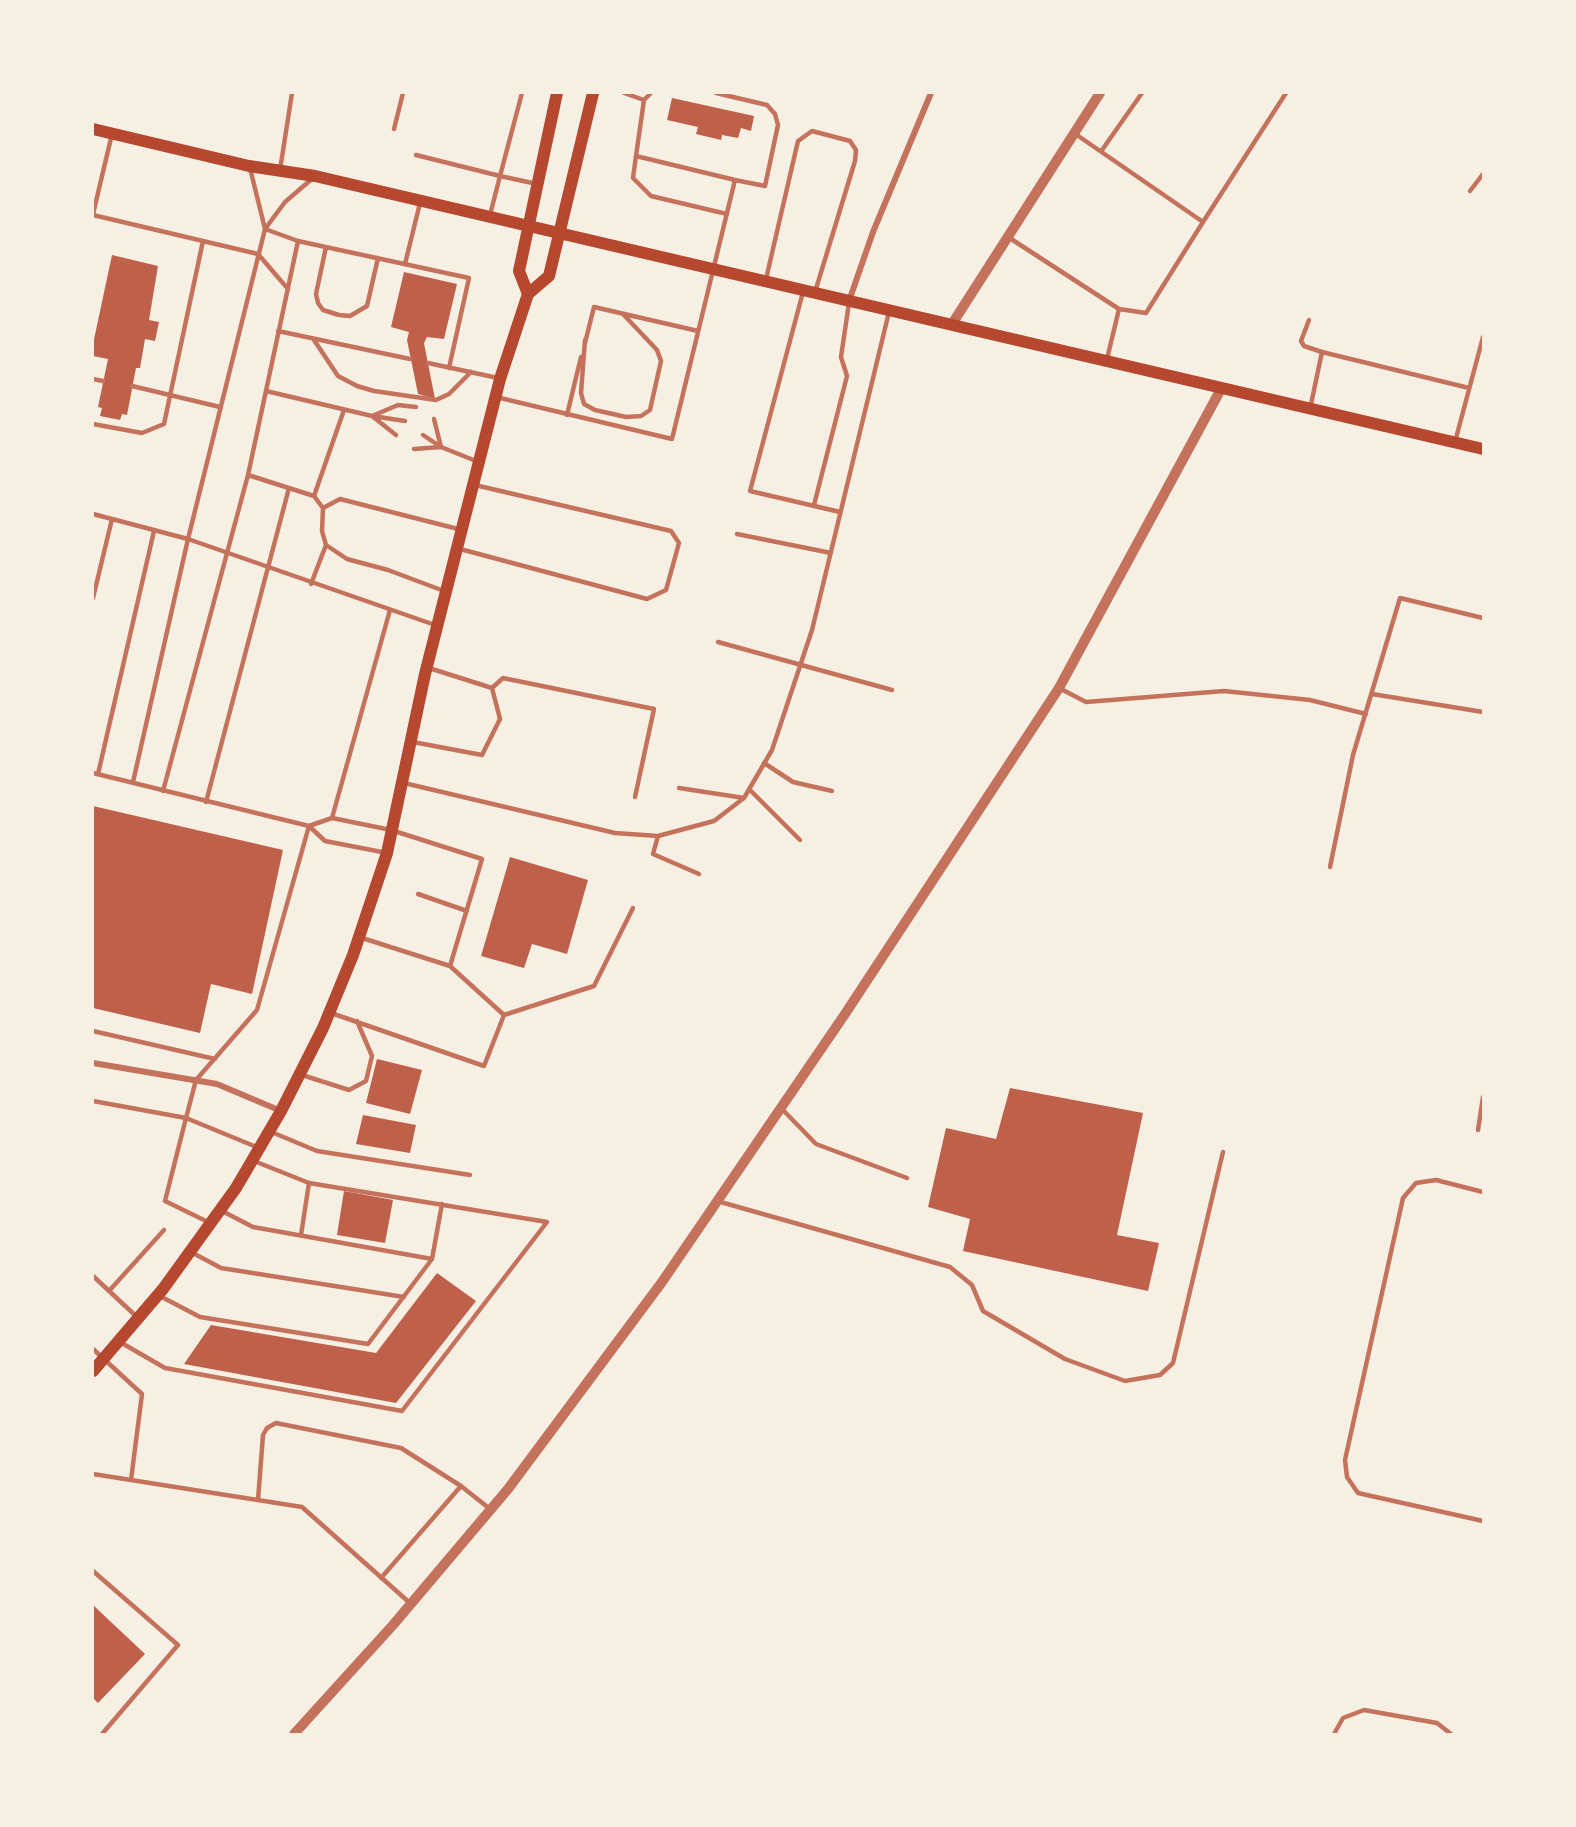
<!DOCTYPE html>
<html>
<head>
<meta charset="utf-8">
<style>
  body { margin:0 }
  #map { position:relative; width:1576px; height:1827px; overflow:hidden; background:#f6efe4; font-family:Mulish,sans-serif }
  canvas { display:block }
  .frame { position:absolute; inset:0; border:94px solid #f6efe4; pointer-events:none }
</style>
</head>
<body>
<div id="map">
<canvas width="1576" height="1827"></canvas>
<div class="frame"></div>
</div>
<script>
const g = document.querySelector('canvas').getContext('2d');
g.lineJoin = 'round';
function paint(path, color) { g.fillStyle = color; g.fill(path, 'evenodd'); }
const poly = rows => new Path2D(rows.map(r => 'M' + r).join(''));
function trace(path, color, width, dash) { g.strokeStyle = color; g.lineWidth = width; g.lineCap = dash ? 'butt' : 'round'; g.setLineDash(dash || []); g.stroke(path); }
paint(poly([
  [672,98,754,116,751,131,741,128,738,138,722,135,721,140,696,134,698,127,667,120],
  [112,255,158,266,149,320,159,322,155,341,145,339,140,368,136,368,127,415,122,414,120,420,100,416,102,408,98,407,108,359,93,356,93,344],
  [404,272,457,284,444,339,427,337,424,343,435,399,418,394,407,340,409,332,391,327],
  [93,806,283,850,252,994,211,984,200,1033,93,1008],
  [510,857,588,880,567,954,532,944,524,968,481,956],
  [377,1059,422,1070,410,1114,366,1103],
  [1010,1088,1143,1113,1117,1235,1159,1243,1148,1291,963,1251,970,1219,928,1207,946,1128,996,1139],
  [363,1115,416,1125,410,1153,356,1144],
  [344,1191,393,1200,385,1243,337,1235],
  [437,1273,476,1301,396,1403,184,1364,211,1325,376,1353],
  [93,1605,145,1654,98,1703,93,1698]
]), '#bf614a');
trace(poly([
  [716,93,767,105,775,114,778,125,765,186,735,180],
  [644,100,651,93],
  [394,129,403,93],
  [1102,150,1142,93],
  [416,155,500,176,522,93],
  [636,156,633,178,651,196,727,214],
  [250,168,265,229,285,202,313,178],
  [280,170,292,93],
  [1470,191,1483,174],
  [93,214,112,134],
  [93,215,203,241,164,424,142,433,93,424],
  [490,215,500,176,537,184],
  [1203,222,1286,93],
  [1008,237,1119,309,1146,313,1203,222,1074,133],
  [203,241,258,254,288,289],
  [326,247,316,294,318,303,323,310,339,315,350,316,367,306,378,258],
  [405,264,420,203],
  [766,279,798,141,812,131,850,141,856,150,855,161,815,292],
  [803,292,750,491,840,512],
  [1309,320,1301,341,1304,346,1322,352],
  [278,331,410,359],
  [314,340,338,376,357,386,374,391,436,400,449,394,471,372],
  [585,340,581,393,584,404,595,410,626,417,641,416,650,410,661,361,657,350,623,314],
  [585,343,594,307,698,331],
  [1107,359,1119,309],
  [428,363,498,378],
  [93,379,103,381],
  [132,386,220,407],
  [266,391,372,416,396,435],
  [496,397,672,439,735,180,636,156,644,100,624,93],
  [1310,409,1322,352,1469,388],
  [344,410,314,496,323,508,322,531,326,545,347,559,388,570,444,591],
  [567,415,581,357],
  [372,416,398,405,416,407],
  [372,416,405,421],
  [434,419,441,447],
  [423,435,441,447],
  [1455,442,1483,337],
  [414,449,441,447,476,461],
  [248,475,314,496],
  [814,505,847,376,841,357,849,303],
  [323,508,340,499,462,530],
  [93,514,188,539,435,625],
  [737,534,831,553],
  [460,549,647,599,666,590,679,543,671,531,475,485],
  [311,584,326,545],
  [93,598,112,519],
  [718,642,892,690],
  [492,688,503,678,654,709,635,797],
  [1059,688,1086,702,1224,691,1310,700,1366,714],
  [1372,694,1483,712],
  [413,742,482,755,500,719,492,688,429,668],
  [764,763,793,782,832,791],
  [93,773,309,826,257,1010,196,1080,186,1118,93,1101],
  [98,774,154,531],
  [133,782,188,539,265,229,298,241,469,278,449,368],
  [404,783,615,833,658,836,714,821,744,798,772,750,812,630,889,312],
  [679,788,744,798],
  [749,789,800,840],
  [163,791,248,475,298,241],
  [206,802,289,488],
  [332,818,390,610],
  [658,836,653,854,699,874],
  [387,853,325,841,309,826,332,818,391,830,482,859,450,966],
  [1330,867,1353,755,1400,598,1483,618],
  [418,894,467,911],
  [331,1013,484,1066,504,1015,450,966,359,937],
  [504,1015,594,986,633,908],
  [93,1031,215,1059],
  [302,1075,349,1090,366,1081,372,1056,357,1021],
  [781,1108,816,1144,907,1178],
  [1478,1130,1483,1097],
  [269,1131,317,1151,470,1175],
  [1483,1192,1436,1180,1416,1183,1403,1198,1345,1460,1347,1477,1358,1493,1483,1521],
  [717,1201,950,1267,972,1285,983,1311,1065,1359,1125,1381,1160,1375,1173,1363,1223,1152],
  [222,1211,253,1227,432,1259],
  [208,1222,165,1201,186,1118,259,1148],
  [301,1235,309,1183],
  [191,1252,221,1268,404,1297],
  [93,1276,137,1317],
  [109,1291,164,1230],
  [158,1295,200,1317,368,1344,432,1259,442,1204],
  [120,1342,165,1368,402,1411,547,1222,309,1183,254,1161],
  [93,1349,142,1394,131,1480],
  [93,1474,302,1507,411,1604],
  [258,1500,263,1435,267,1428,276,1423,401,1448,461,1486],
  [93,1571,178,1645,102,1734],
  [381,1578,461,1486,490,1509],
  [1334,1734,1343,1718,1364,1710,1437,1723,1451,1734]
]), '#c5725c', 4.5);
trace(poly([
  [849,301,873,232,931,93],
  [93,1063,217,1084,281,1111]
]), '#c5725c', 6);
trace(poly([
  [952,324,1100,93],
  [294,1734,393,1625,508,1489,662,1282,845,1014,1059,688,1221,389]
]), '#c5725c', 10);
trace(poly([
  [93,129,249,166,315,176,1483,449],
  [528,294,519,271,557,93],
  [93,1371,163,1289,236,1188,281,1111,323,1028,353,955,387,853,425,674,500,379,528,294,549,276,593,93]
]), '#b5482f', 12);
</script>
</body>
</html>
